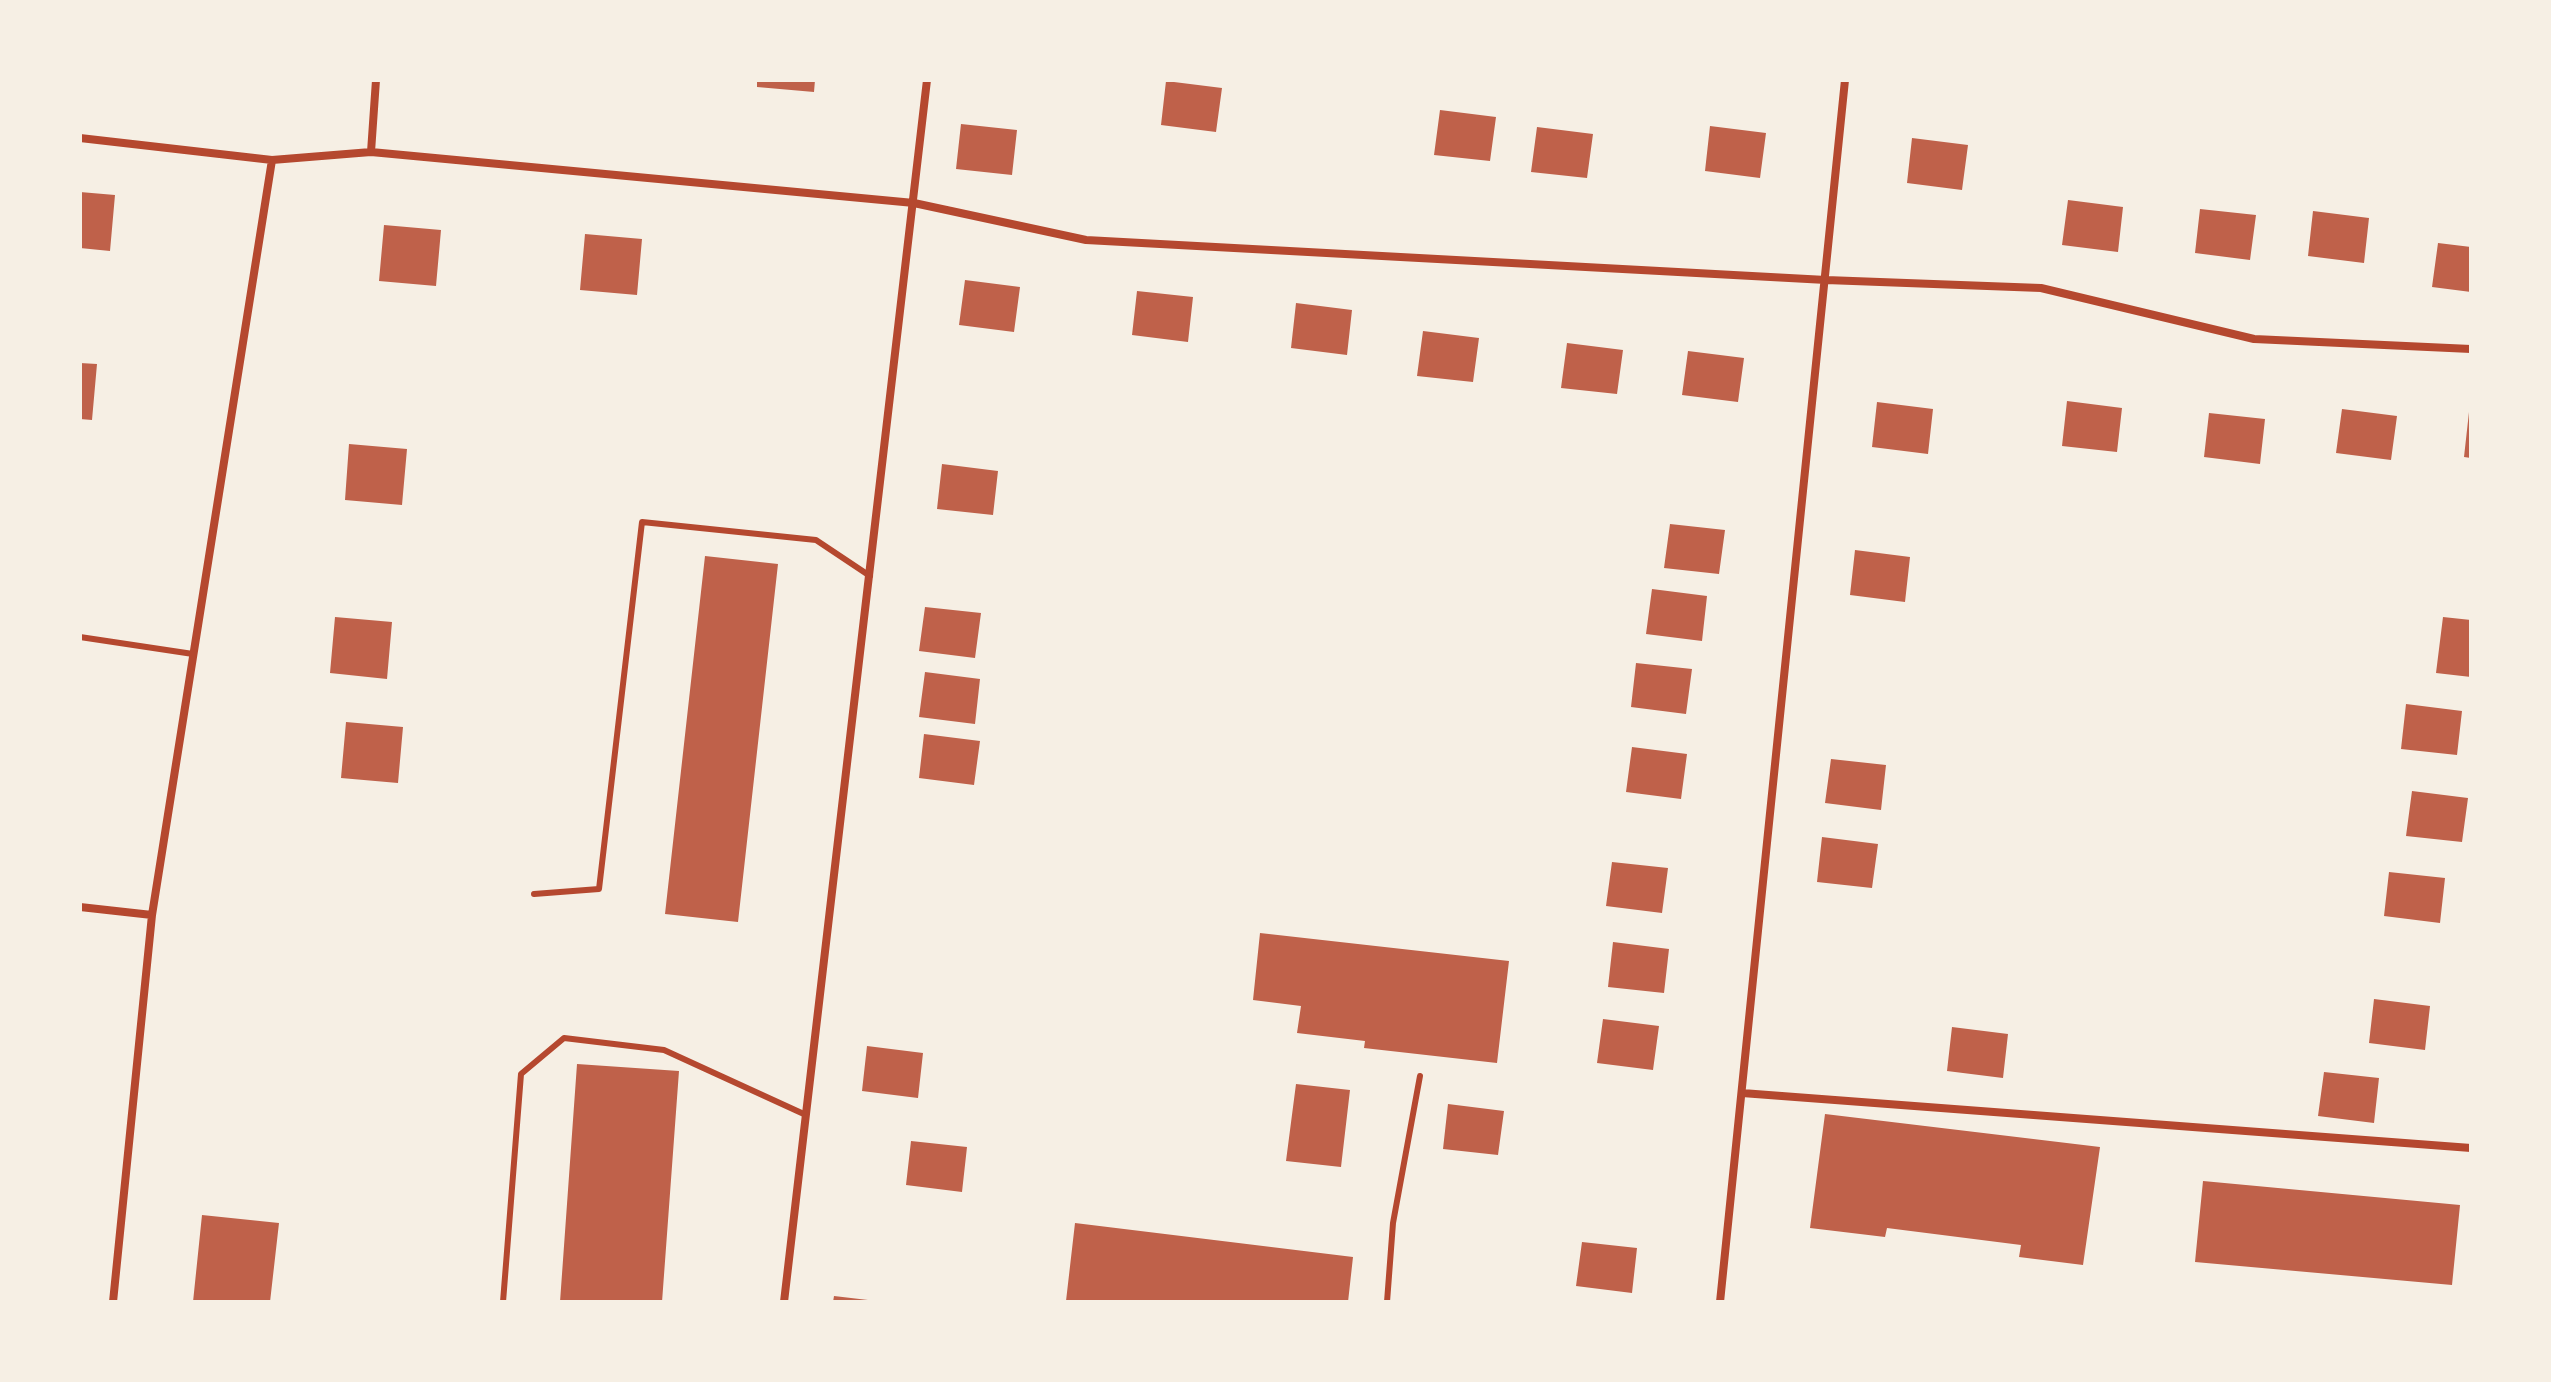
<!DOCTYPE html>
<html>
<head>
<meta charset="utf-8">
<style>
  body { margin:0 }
  #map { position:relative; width:2551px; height:1382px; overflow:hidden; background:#f6efe4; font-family:"Roboto Condensed",sans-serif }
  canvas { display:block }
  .frame { position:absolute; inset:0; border:82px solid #f6efe4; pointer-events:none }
</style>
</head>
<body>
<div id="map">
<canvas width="2551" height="1382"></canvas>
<div class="frame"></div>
</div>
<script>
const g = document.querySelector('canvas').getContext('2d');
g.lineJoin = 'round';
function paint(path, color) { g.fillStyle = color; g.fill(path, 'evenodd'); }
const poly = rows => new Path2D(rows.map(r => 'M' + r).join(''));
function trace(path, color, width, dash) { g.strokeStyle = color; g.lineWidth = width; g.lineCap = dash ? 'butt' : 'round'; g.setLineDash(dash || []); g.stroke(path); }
paint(poly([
  [757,80,815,80,814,92,757,87],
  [1166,81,1222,88,1216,132,1161,125],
  [1440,110,1496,117,1490,161,1434,155],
  [961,124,1017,130,1012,175,956,169],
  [1710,126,1766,133,1760,178,1705,171],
  [1537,127,1593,134,1587,178,1531,172],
  [1912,138,1968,145,1962,190,1907,183],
  [80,192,115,195,110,251,80,248],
  [2068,200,2123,207,2118,252,2062,245],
  [2200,209,2256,215,2250,260,2195,253],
  [2313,211,2369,218,2364,263,2308,256],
  [384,225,441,230,436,286,379,281],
  [585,234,642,239,637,295,580,290],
  [2438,243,2471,247,2471,292,2432,287],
  [965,280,1020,287,1014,332,959,325],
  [1137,291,1193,297,1188,342,1132,335],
  [1296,303,1352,310,1347,355,1291,348],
  [1423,331,1479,338,1473,382,1417,376],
  [1567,343,1623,350,1617,394,1561,388],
  [1688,351,1744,358,1738,402,1682,395],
  [80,363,97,364,92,420,80,419],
  [2067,401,2122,408,2117,452,2062,446],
  [1877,402,1933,409,1928,454,1872,447],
  [2342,409,2397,416,2391,460,2336,453],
  [2469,412,2471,412,2471,458,2464,457],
  [2209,413,2265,419,2260,464,2204,457],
  [349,444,407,449,402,505,345,500],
  [942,464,998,471,993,515,937,509],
  [1670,524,1725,530,1719,574,1664,568],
  [1855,550,1910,557,1905,602,1850,595],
  [705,556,778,564,738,922,665,914],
  [1652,589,1707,596,1702,641,1646,634],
  [925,607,981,613,975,658,919,651],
  [335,617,392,622,387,679,330,673],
  [2443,617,2471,620,2471,677,2436,673],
  [1636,663,1692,669,1686,714,1631,707],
  [925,672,980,679,975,724,919,717],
  [2406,704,2462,711,2457,755,2401,749],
  [346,722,403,727,398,783,341,778],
  [924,734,980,741,974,785,919,778],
  [1632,747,1687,754,1681,799,1626,792],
  [1831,759,1886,765,1881,810,1825,803],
  [2412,791,2468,798,2462,842,2406,836],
  [1822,837,1878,844,1872,888,1817,882],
  [1612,862,1668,868,1662,913,1606,906],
  [2389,872,2445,878,2440,923,2384,916],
  [1260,933,1509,961,1497,1063,1364,1048,1365,1041,1297,1033,1301,1006,1253,1000],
  [1613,942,1669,949,1664,993,1608,987],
  [2374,999,2430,1006,2425,1050,2369,1043],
  [1603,1019,1659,1026,1653,1070,1597,1063],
  [1952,1027,2008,1034,2003,1078,1947,1071],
  [867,1046,923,1053,918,1098,862,1091],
  [577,1064,679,1071,662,1302,560,1302],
  [2324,1072,2379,1078,2374,1123,2318,1116],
  [1296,1084,1350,1090,1341,1167,1286,1161],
  [1448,1104,1504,1111,1498,1155,1443,1149],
  [1825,1114,2100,1147,2083,1265,2019,1257,2021,1245,1887,1228,1885,1237,1810,1228],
  [911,1141,967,1147,962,1192,906,1185],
  [2203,1181,2460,1205,2452,1285,2195,1262],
  [202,1215,279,1223,270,1302,193,1302],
  [1075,1223,1353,1257,1348,1302,1066,1301],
  [1582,1242,1637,1248,1632,1293,1576,1286],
  [834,1296,868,1300,868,1302,833,1302]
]), '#bf614a');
trace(poly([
  [80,637,193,654],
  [534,894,599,889,642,522,816,540,870,576],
  [503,1302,521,1074,564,1038,664,1050,806,1115],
  [1387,1302,1393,1223,1420,1076]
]), '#b5482f', 6);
trace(poly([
  [80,138,272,160,371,152,914,203,1086,240,1826,280,2041,288,2254,339,2471,349],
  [371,152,376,80],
  [80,907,152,915],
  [1742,1093,2471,1148],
  [113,1302,152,915,272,160],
  [784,1302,927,80],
  [1720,1302,1845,80]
]), '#b5482f', 8);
</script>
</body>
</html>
